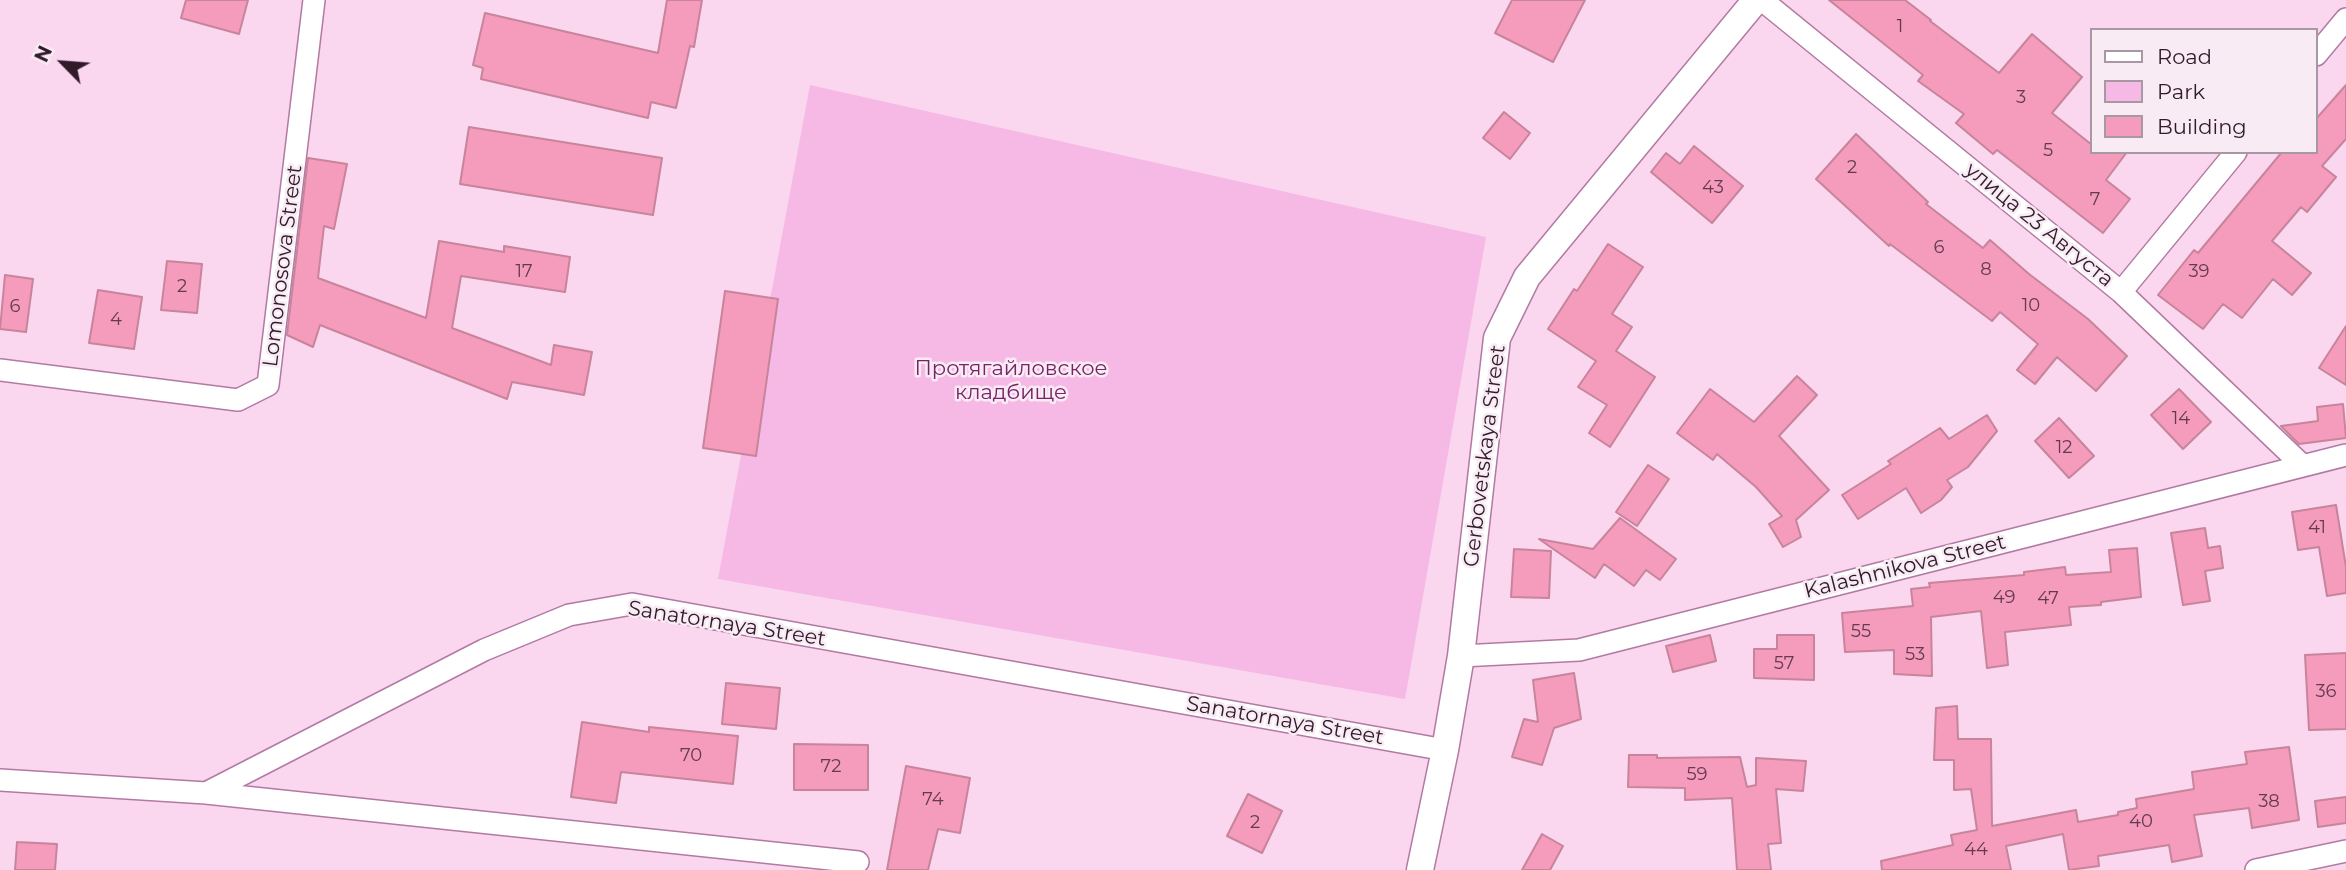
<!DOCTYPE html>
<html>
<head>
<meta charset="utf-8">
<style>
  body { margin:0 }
  #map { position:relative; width:2346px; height:870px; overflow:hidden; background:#fad6ef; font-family:Montserrat,sans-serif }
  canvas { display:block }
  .legend { position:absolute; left:2090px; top:28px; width:228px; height:126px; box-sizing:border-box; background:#f8ebf4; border:2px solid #a898a4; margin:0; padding:9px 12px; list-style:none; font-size:21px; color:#311b2b }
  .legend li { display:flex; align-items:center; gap:14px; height:35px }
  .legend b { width:35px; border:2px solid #a898a4 }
  .north { position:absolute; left:28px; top:28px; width:70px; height:70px; -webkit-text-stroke:5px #f8ebf4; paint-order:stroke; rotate:295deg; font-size:19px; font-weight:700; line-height:28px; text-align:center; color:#311b2b }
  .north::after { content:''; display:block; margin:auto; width:24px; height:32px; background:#311b2b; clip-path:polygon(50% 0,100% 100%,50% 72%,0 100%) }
</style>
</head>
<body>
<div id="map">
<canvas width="2346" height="870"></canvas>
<ul class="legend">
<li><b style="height:9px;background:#fff"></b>Road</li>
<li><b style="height:19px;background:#f6b9e5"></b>Park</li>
<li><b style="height:19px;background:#f59cbc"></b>Building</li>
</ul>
<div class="north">N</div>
</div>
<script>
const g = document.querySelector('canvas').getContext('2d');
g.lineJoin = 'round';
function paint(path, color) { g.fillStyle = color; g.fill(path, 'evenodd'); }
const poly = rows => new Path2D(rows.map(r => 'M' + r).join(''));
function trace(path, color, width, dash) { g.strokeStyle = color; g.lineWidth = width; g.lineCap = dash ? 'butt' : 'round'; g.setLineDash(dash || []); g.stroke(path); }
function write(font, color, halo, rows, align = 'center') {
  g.font = font + ' Montserrat,sans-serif'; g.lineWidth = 5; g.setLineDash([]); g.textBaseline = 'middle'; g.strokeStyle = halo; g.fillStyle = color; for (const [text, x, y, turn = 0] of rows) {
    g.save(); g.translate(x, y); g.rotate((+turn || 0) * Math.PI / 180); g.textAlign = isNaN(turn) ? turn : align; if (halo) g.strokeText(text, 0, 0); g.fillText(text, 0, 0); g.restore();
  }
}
paint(poly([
  [810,85,1486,237,1405,699,718,579]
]), '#f6b9e5');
const building = poly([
  [186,0,248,0,239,34,181,18,186,0],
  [667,0,702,0,694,47,690,46,676,108,651,102,648,118,481,79,483,68,473,65,485,13,658,53,667,0],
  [1512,0,1585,0,1553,62,1495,33,1512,0],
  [1829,0,1905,0,1931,20,1930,21,1999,73,2032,34,2082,77,2052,113,2092,145,2092,152,2127,152,2106,180,2130,199,2103,233,1997,150,1993,154,1956,123,1964,114,1918,81,1923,75,1829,0],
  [2346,85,2346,139,2322,166,2336,177,2307,212,2301,207,2272,241,2311,273,2292,295,2273,279,2242,318,2223,304,2203,329,2158,295,2194,250,2198,253,2282,152,2316,152,2316,119,2346,85],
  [1504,112,1530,133,1510,159,1483,138,1504,112],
  [469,127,662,158,653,215,460,184,469,127],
  [1856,134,1928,202,1926,204,1983,248,1990,240,2029,274,2088,319,2127,356,2096,391,2057,357,2035,384,2017,370,2038,344,2000,312,1992,321,1890,244,1889,246,1816,179,1856,134],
  [1694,146,1743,186,1712,223,1651,172,1666,153,1680,164,1694,146],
  [308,158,347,164,334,229,324,226,318,278,426,318,439,241,504,252,504,246,570,257,565,292,461,276,452,328,551,365,554,345,592,352,584,395,512,382,507,399,320,325,313,347,287,335,308,158],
  [1608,244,1643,267,1612,314,1632,327,1616,351,1655,377,1610,447,1589,433,1607,405,1578,387,1596,361,1548,329,1574,289,1577,291,1608,244],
  [167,261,202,264,197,313,161,310,167,261],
  [5,275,33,279,26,332,0,329,5,275],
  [98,290,142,297,134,349,89,343,98,290],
  [725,291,778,299,756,456,703,448,725,291],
  [2346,326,2346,385,2319,368,2346,326],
  [1797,376,1817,395,1779,436,1829,490,1796,520,1801,537,1783,547,1769,524,1782,516,1756,487,1717,454,1713,460,1677,433,1710,389,1754,422,1797,376],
  [2179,389,2211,422,2183,449,2151,415,2179,389],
  [2343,404,2346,438,2299,444,2281,426,2318,421,2317,407,2343,404],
  [1987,415,1997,431,1968,467,1947,480,1952,487,1941,500,1921,513,1906,488,1858,519,1842,495,1891,464,1888,461,1940,428,1949,439,1987,415],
  [2059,418,2094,456,2069,478,2035,441,2059,418],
  [1648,465,1669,479,1637,526,1616,512,1648,465],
  [2336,505,2346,567,2346,593,2327,596,2319,547,2298,550,2292,512,2336,505],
  [1620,518,1676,559,1660,580,1646,570,1634,586,1604,564,1595,578,1539,539,1593,549,1620,518],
  [2205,528,2208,548,2220,546,2223,568,2205,571,2210,601,2183,605,2171,533,2205,528],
  [2137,548,2141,597,2101,602,2101,605,2069,607,2071,625,2005,632,2008,665,1987,668,1981,611,1931,617,1932,676,1894,674,1894,650,1845,652,1842,613,1913,606,1911,589,1930,587,1929,583,2024,575,2024,572,2065,567,2066,575,2111,572,2109,550,2137,548],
  [1514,549,1551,551,1549,598,1511,597,1514,549],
  [1710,635,1716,661,1673,672,1666,646,1710,635],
  [1777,635,1814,635,1814,680,1754,678,1754,649,1777,649,1777,635],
  [2346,653,2346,729,2309,730,2305,655,2346,653],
  [1574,673,1581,719,1554,728,1542,765,1512,757,1524,719,1538,722,1533,680,1574,673],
  [726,683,780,688,776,729,722,724,726,683],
  [1957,706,1958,739,1991,739,1992,826,2076,810,2078,822,2118,815,2118,812,2137,808,2136,799,2194,789,2192,772,2247,764,2245,752,2289,747,2299,820,2252,828,2249,808,2194,815,2202,856,2172,862,2169,845,2098,856,2099,866,2069,870,2063,834,2006,846,2011,870,1882,870,1881,861,1953,845,1951,835,1977,830,1971,789,1954,790,1954,760,1934,760,1936,708,1957,706],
  [582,722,649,732,649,727,738,736,733,784,621,772,616,803,571,797,582,722],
  [794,744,868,745,868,790,794,790,794,744],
  [1629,755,1657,755,1657,758,1740,757,1747,787,1756,785,1756,758,1806,761,1803,791,1776,789,1781,843,1768,844,1771,870,1737,870,1732,798,1685,800,1685,788,1628,787,1629,755],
  [906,766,970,778,960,833,938,829,928,870,887,870,906,766],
  [1248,794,1282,811,1262,853,1227,836,1248,794],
  [2346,797,2346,823,2318,827,2315,801,2346,797],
  [1542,834,1563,846,1550,870,1522,870,1542,834],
  [17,842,57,844,55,870,15,870,17,842]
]);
paint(building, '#f59cbc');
trace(building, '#c7849b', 2);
const minor = poly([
  [1762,0,2121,292,2302,465],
  [2316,55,2346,19],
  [2121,292,2236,152],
  [0,370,238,400,268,385,314,0],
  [1461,656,1579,650,2346,455],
  [0,780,206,793,858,862],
  [206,793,484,650,569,615,632,604,1445,750],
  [2256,870,2346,851]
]);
const tertiary = poly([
  [1420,870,1445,750,1461,656,1497,338,1527,277,1756,0]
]);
trace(minor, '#b27aa3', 24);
trace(tertiary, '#b27aa3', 29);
trace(minor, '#fff', 21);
trace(tertiary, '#fff', 26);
write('18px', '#623b4f', null, [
  ["1",1900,27],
  ["3",2021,98],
  ["5",2048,151],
  ["2",1852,168],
  ["43",1713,188],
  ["7",2095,200],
  ["6",1939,248],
  ["8",1986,270],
  ["17",524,272],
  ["39",2199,272],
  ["2",182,287],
  ["10",2031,306],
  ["6",15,307],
  ["4",116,320],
  ["14",2181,419],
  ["12",2064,448],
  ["41",2317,528],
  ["49",2004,598],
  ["47",2048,599],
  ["55",1861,632],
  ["53",1915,655],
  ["57",1784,664],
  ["36",2326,692],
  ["70",691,756],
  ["72",831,767],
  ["59",1697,775],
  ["74",933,800],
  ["38",2269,802],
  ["40",2141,822],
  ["2",1255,823],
  ["44",1976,850]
]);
write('21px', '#311b2b', '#f8ebf4', [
  ["улица 23 Августа",2039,225,39],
  ["Lomonosova Street",283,266,-83],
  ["Gerbovetskaya Street",1485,456,-83],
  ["Kalashnikova Street",1905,567,-14],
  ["Sanatornaya Street",727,624,9],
  ["Sanatornaya Street",1285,721,10]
]);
write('21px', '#782367', '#f8ebf4', [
  ["Протягайловское",1011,369],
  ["кладбище",1011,393]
]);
</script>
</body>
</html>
